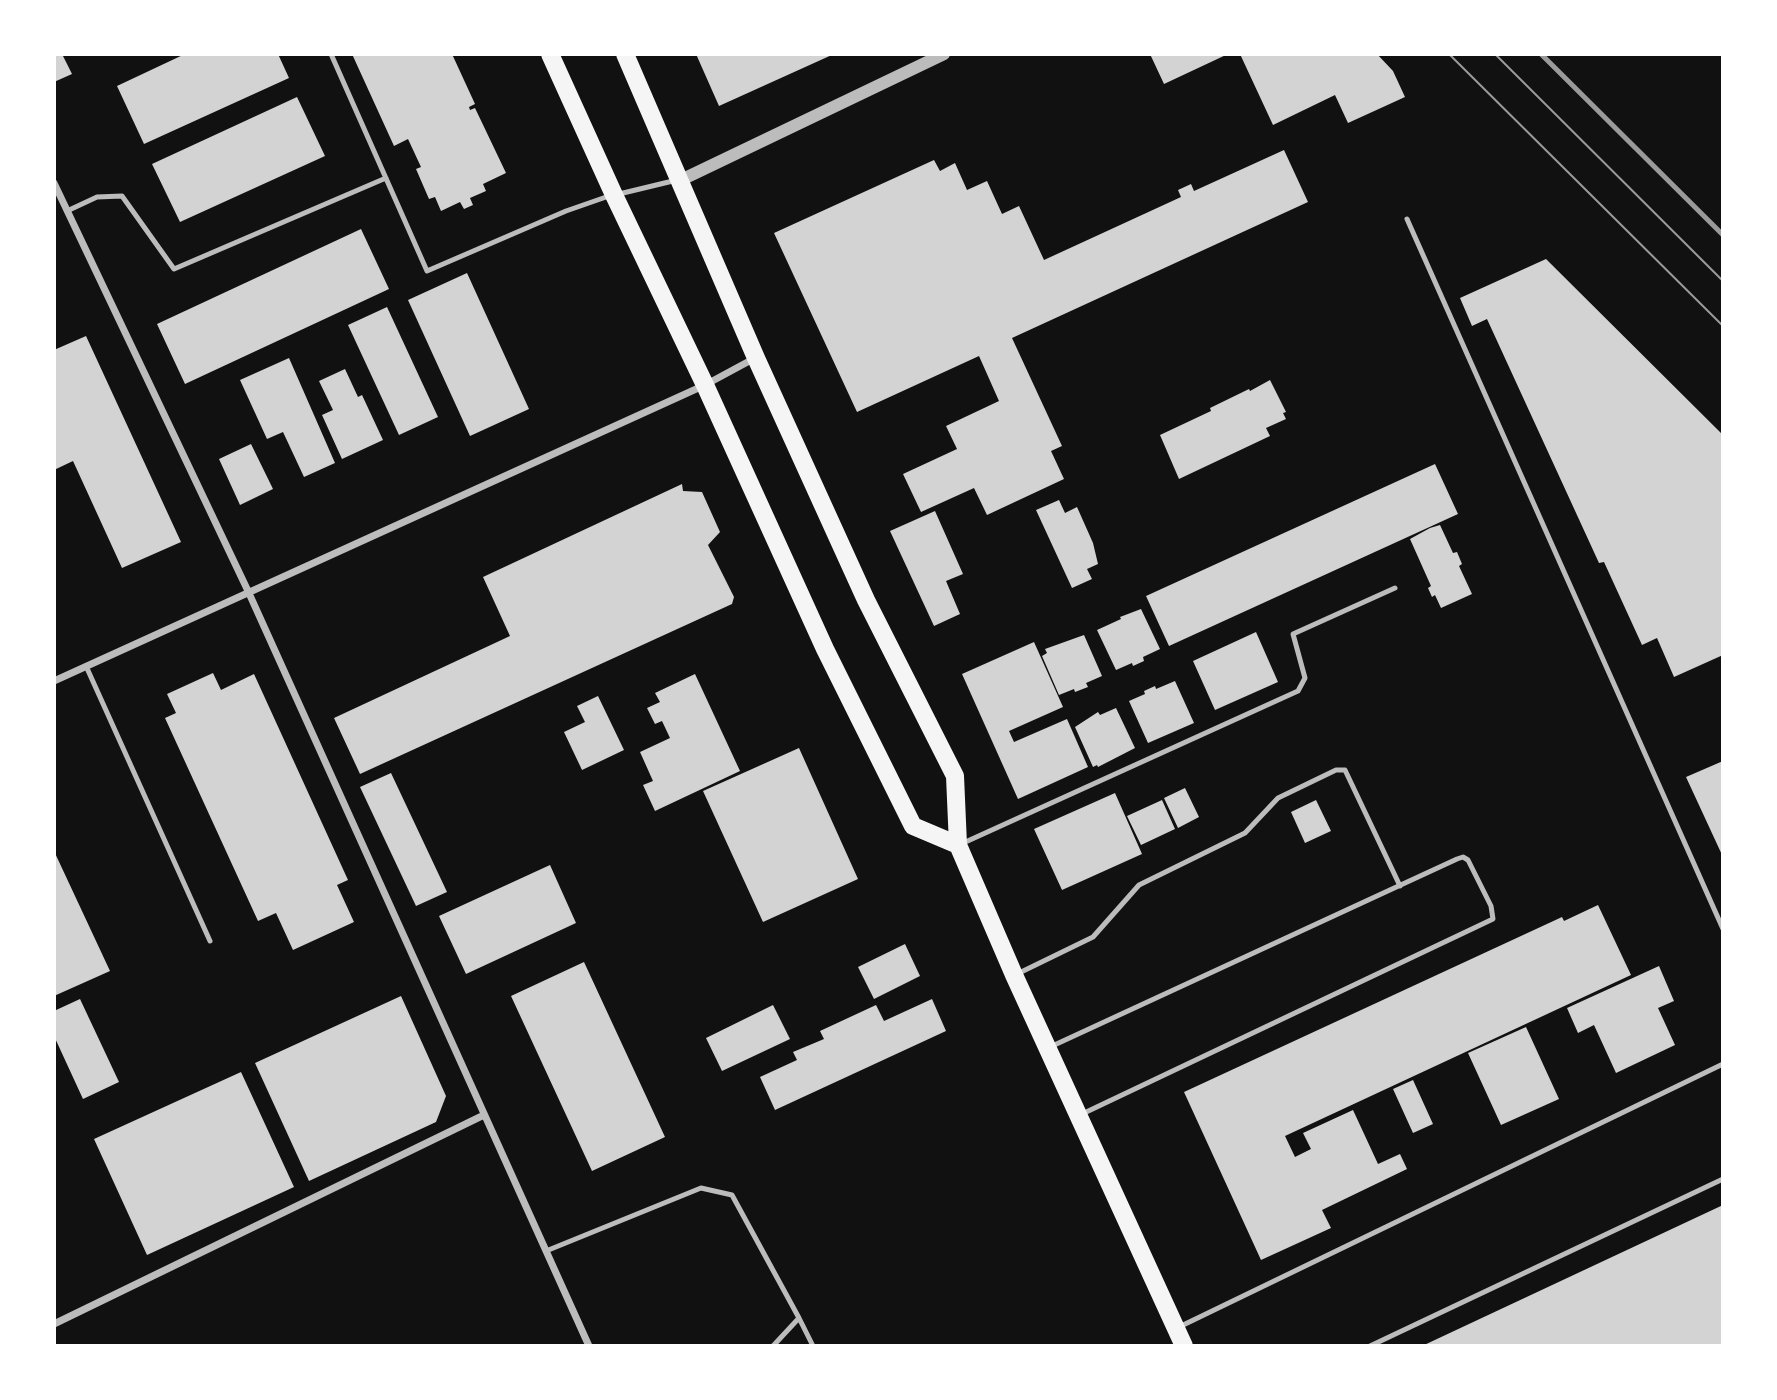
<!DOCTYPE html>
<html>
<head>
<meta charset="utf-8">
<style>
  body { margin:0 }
  #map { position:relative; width:1777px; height:1400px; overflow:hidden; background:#111; font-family:"Open Sans",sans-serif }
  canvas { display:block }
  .frame { position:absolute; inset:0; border:56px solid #fff; pointer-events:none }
</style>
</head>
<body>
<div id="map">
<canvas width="1777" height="1400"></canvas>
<div class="frame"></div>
</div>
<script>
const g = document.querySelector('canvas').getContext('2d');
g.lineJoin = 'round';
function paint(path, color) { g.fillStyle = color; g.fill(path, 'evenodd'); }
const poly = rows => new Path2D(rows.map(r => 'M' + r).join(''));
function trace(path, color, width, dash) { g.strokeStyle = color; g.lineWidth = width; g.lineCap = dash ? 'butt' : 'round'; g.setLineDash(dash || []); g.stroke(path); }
paint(poly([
  [54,54,62,54,72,74,54,82],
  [185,54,278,54,289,78,144,144,117,86],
  [352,54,452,54,475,104,469,107,470,110,475,108,506,173,483,184,486,191,470,198,473,205,464,209,460,202,441,211,435,197,429,199,416,169,421,167,408,139,394,146],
  [696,54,834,54,719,106],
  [1150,54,1228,54,1164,84],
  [1240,54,1377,54,1393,71,1405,97,1348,123,1335,95,1273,125],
  [297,97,325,156,180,222,152,164],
  [1284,150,1308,202,1012,338,1062,446,1051,451,1064,479,987,515,974,488,921,512,903,474,957,449,946,426,999,401,979,356,857,412,774,233,934,160,940,171,955,163,967,190,987,181,1002,214,1019,206,1044,260,1181,197,1178,190,1191,184,1194,191],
  [361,229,389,289,185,384,157,324],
  [1546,259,1723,435,1723,655,1674,677,1657,638,1642,645,1604,562,1599,563,1487,319,1472,326,1460,298],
  [467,273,529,409,470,436,408,300],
  [387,307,438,417,399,435,348,325],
  [86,336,181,542,122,568,73,461,54,470,54,350],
  [289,358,335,463,304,477,283,432,267,439,240,380],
  [345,369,358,397,362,395,383,440,342,459,322,415,333,410,319,381],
  [1270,380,1286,412,1283,413,1286,419,1266,428,1270,436,1179,479,1160,435,1211,411,1210,408,1249,389,1250,391],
  [251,444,273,489,240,505,219,459],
  [1435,464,1458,514,1169,646,1146,596],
  [682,484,683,491,702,492,720,532,708,545,734,597,732,604,360,774,334,718,510,636,483,577],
  [1059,500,1065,513,1077,507,1093,543,1098,564,1087,569,1092,579,1072,588,1036,510],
  [935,511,963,574,946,581,960,614,934,626,890,531],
  [1440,525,1453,553,1457,552,1462,564,1459,566,1472,594,1441,608,1435,595,1432,597,1428,588,1431,586,1410,539,1430,528],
  [1141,609,1160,649,1143,657,1144,661,1133,666,1132,663,1116,670,1097,630,1121,619,1120,617],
  [1256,632,1278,682,1215,710,1193,661],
  [1084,635,1102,676,1086,683,1088,687,1075,692,1074,689,1059,695,1042,656,1047,653,1045,649],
  [1034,642,1063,707,1009,731,1014,742,1067,719,1088,767,1018,799,962,674],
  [213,673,221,690,254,674,348,880,337,885,354,922,293,950,276,913,258,921,165,718,176,713,167,694],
  [695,674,740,771,655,811,643,785,653,781,640,752,670,738,662,721,655,724,647,708,660,702,655,693],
  [1175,681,1194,723,1148,743,1129,701,1145,694,1144,691,1155,686,1156,689],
  [598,696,624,750,582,770,564,732,585,722,577,706],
  [1116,708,1135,748,1098,767,1097,765,1093,767,1075,727,1098,712,1100,715],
  [799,748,858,879,763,922,703,791],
  [1723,761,1723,857,1686,777],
  [391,773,447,892,416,906,360,787],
  [1185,788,1199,817,1178,828,1164,798],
  [1115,793,1142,854,1062,890,1034,829],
  [1162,800,1175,829,1141,845,1127,816],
  [1316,800,1331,831,1305,843,1291,812],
  [54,851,110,971,54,996],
  [550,865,576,923,466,974,439,916],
  [1598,905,1631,975,1285,1136,1295,1157,1311,1149,1303,1133,1353,1110,1378,1164,1400,1154,1407,1169,1322,1210,1331,1228,1261,1260,1184,1092,1562,917,1564,921],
  [905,944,920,976,874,999,858,967],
  [584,962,665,1137,592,1171,511,996],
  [1659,966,1674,1001,1658,1008,1675,1045,1616,1073,1594,1025,1578,1033,1567,1008],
  [401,996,446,1096,436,1122,309,1181,255,1063],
  [80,999,119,1082,83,1099,54,1036,54,1011],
  [932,999,946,1031,775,1110,760,1077,797,1060,793,1052,824,1039,820,1031,876,1005,884,1021],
  [773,1005,790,1039,722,1071,706,1038],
  [1526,1027,1559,1099,1501,1125,1468,1053],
  [241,1072,294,1187,147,1255,94,1139],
  [1413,1080,1433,1124,1413,1133,1393,1089],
  [1723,1205,1723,1346,1422,1346]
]), '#d3d3d3');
trace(poly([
  [331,54,427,271,566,211,609,196],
  [619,194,677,180],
  [67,211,97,197,122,196,174,269,386,178],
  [1407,219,1723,929],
  [86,666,210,941],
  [961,844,1298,691,1305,678,1293,634,1395,588],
  [1017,974,1093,937,1139,885,1245,833,1278,798,1336,770,1345,770,1400,886],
  [1050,1047,1457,859,1463,857,1468,860,1491,906,1493,919,1082,1114],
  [546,1251,701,1188,732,1195,799,1318,773,1346],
  [799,1318,813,1346],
  [1179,1327,1723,1064],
  [1370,1346,1723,1179]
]), '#bcbcbc', 5);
trace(poly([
  [54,183,248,591,589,1346],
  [54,681,705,385,755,358],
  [54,1324,484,1115]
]), '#bcbcbc', 7);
trace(poly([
  [681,180,944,54]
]), '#bcbcbc', 12);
trace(poly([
  [550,54,614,195,705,385,825,649,913,826,958,845],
  [625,54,756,358,866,600,955,776,958,845,1014,975,1184,1346]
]), '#f5f5f5', 18);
trace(poly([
  [1449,54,1723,326],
  [1495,54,1723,281]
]), '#9a9a9a', 2);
trace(poly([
  [1541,54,1723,235]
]), '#9a9a9a', 5);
</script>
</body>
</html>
